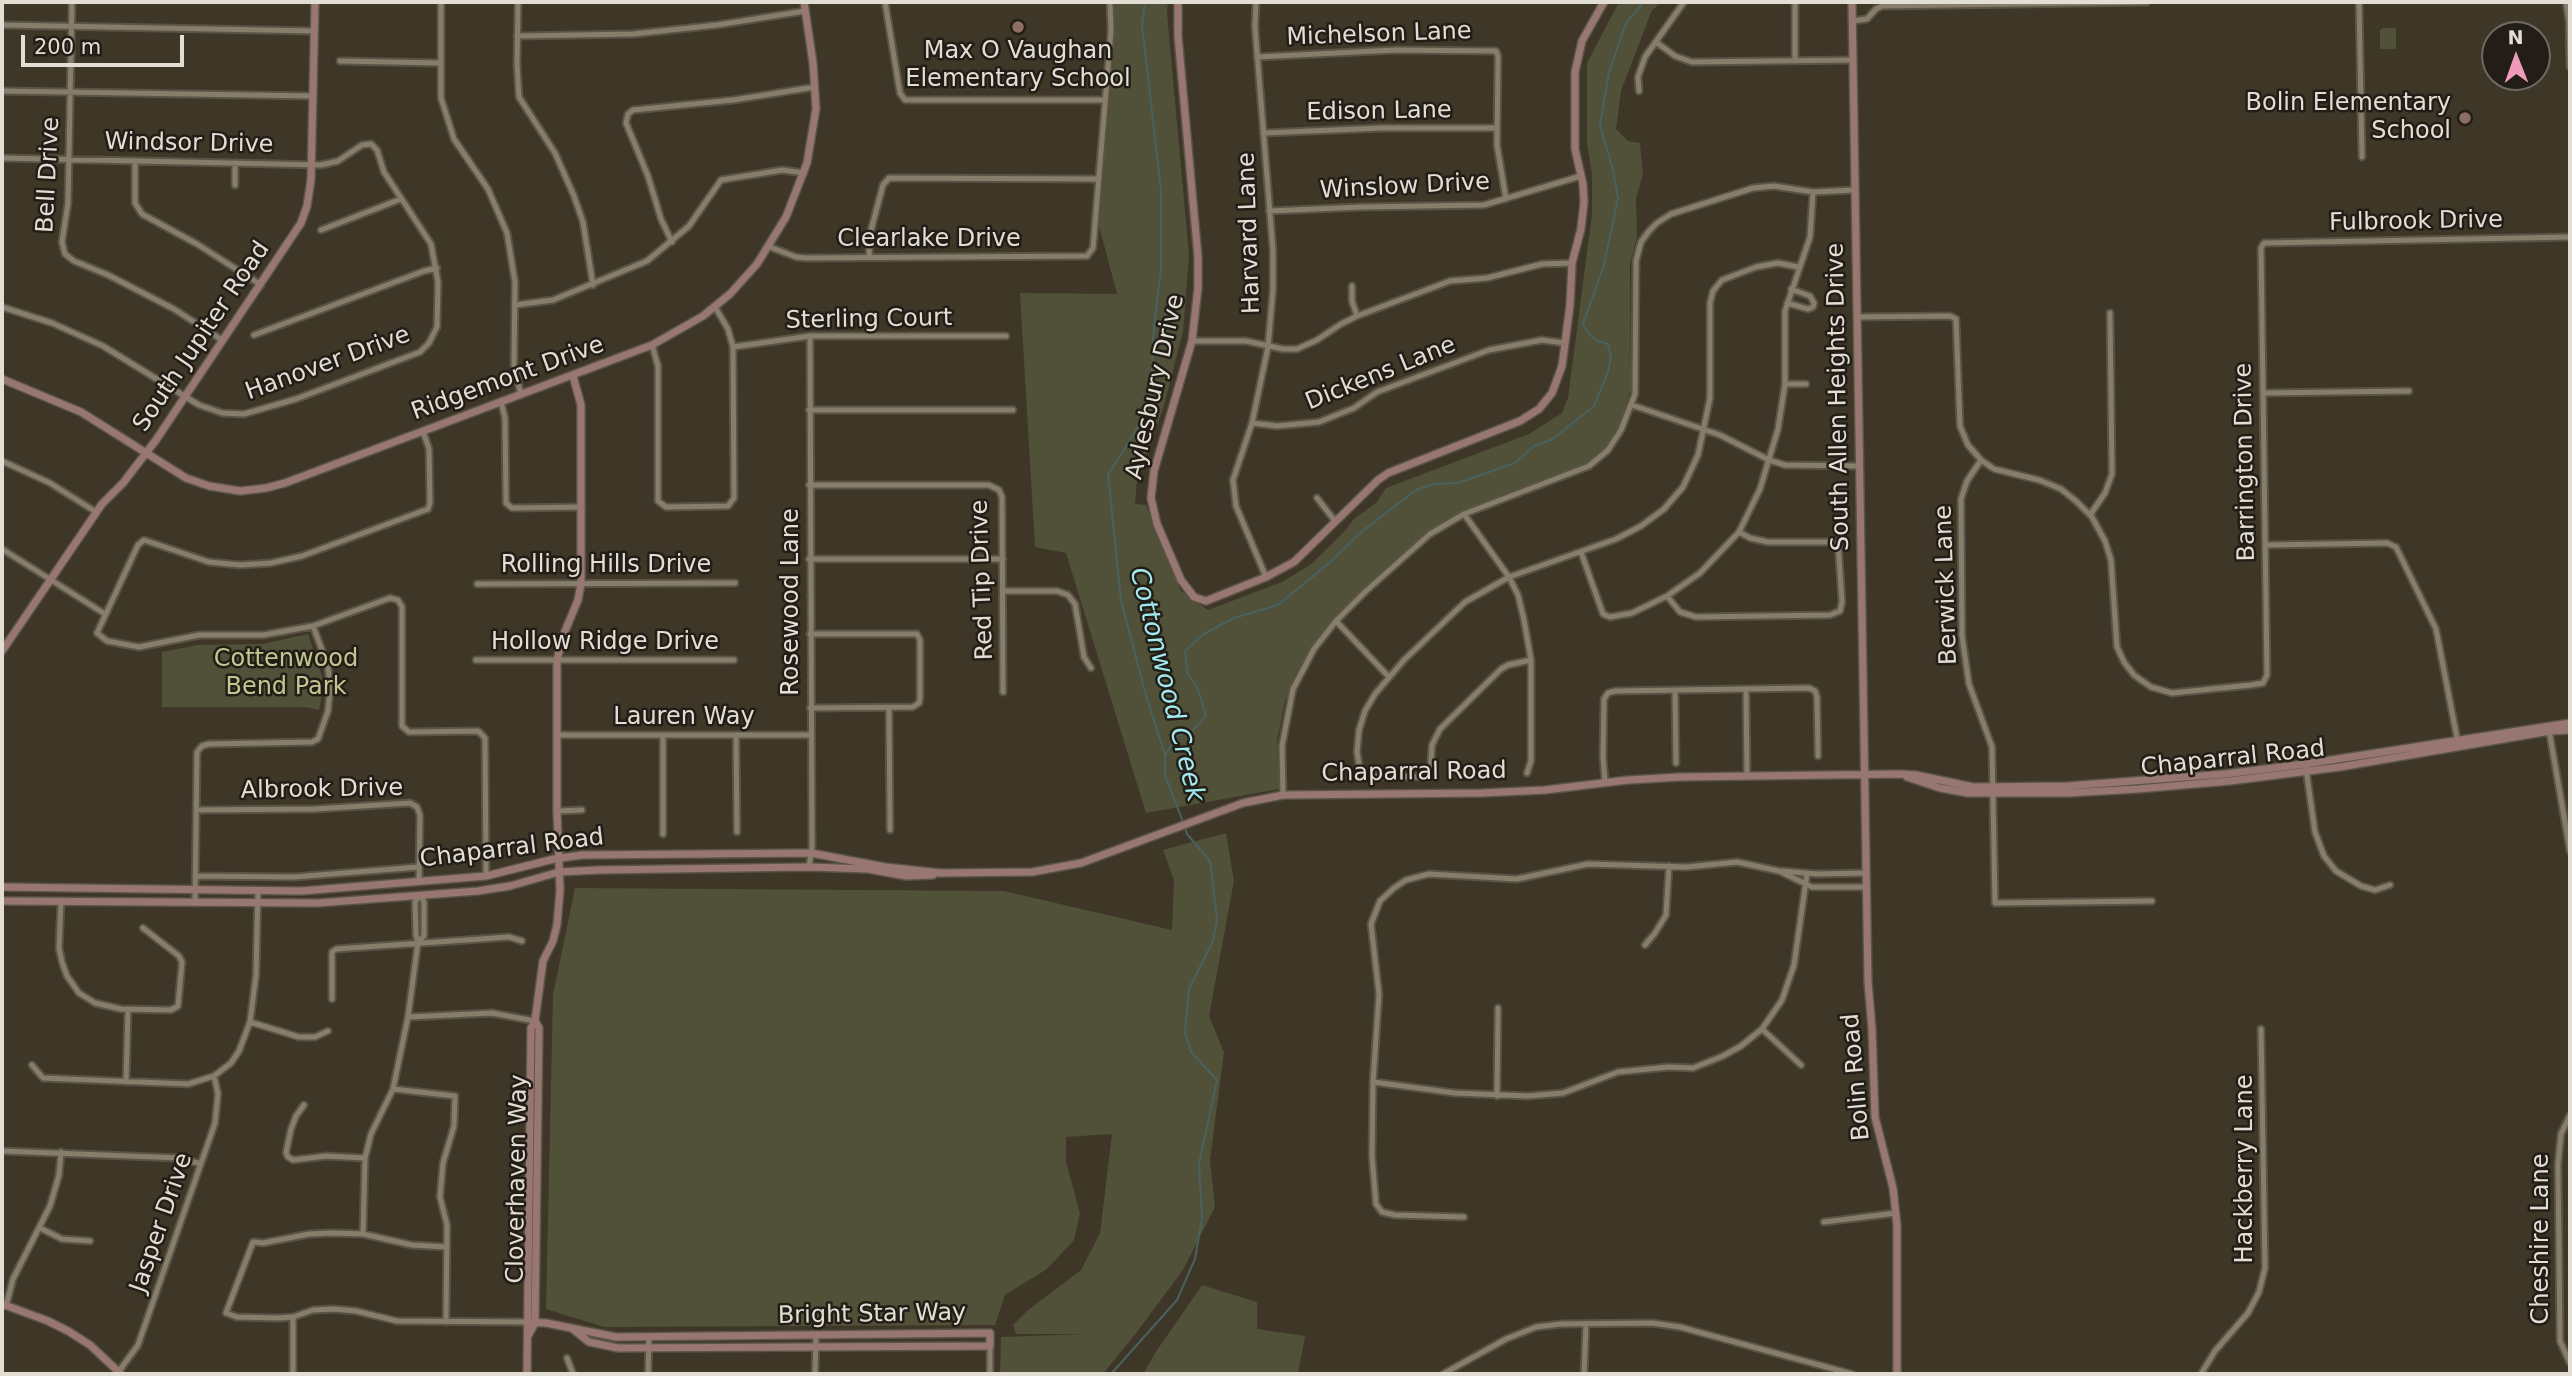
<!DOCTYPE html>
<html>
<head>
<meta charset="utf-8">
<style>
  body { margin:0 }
  #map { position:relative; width:2572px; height:1376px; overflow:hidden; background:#3e3627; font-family:"DejaVu Sans",sans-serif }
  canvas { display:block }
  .frame { position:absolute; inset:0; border:4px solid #e3ded4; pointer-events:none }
  .north { position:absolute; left:2481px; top:21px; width:70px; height:70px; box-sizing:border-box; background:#221e17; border:2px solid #6f6b63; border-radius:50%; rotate:359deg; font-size:19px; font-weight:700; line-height:28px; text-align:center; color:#e3ded4 }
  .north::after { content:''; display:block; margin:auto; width:24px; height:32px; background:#ef9ab8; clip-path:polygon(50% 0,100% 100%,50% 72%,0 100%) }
  .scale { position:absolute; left:21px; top:35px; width:163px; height:32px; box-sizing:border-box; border:4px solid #e3ded4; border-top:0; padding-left:9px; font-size:21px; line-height:24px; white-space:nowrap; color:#e3ded4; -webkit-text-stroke:5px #221e17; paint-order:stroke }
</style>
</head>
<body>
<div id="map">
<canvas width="2572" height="1376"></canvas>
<div class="frame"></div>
<div class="north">N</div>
<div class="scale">200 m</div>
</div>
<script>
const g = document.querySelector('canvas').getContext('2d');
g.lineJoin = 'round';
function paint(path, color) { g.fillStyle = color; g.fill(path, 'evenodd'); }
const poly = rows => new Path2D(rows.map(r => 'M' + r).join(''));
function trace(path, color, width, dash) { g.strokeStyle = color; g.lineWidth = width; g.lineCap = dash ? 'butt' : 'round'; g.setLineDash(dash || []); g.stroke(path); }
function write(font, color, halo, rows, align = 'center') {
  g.font = font + ' "DejaVu Sans",sans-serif'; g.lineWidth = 5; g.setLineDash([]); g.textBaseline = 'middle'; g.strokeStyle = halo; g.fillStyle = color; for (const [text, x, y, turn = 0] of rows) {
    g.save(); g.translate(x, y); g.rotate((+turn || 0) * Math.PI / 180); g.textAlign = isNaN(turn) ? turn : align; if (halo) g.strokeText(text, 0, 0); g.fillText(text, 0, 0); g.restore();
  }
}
paint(poly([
  [1114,2,1168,2,1167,13,1189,255,1183,332,1163,409,1137,479,1135,504,1146,505,1181,591,1208,610,1282,582,1310,565,1341,535,1354,519,1377,502,1386,488,1529,434,1562,413,1568,398,1592,214,1592,174,1587,143,1587,63,1619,2,1662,2,1652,10,1621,91,1616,129,1628,141,1640,143,1643,174,1636,199,1637,237,1630,264,1631,389,1619,428,1606,446,1588,462,1456,514,1401,554,1349,603,1319,636,1298,669,1285,701,1277,741,1279,789,1146,813,1066,553,1035,547,1020,293,1117,294,1099,226,1114,50],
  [2383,28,2396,28,2396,49,2380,49,2380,30],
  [308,634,322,676,323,691,319,710,305,707,162,707,162,652,198,645,262,644],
  [1226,833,1234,881,1209,1016,1224,1052,1210,1160,1215,1207,1183,1270,1137,1332,1103,1374,1000,1374,1001,1337,1086,1334,1016,1334,1013,1325,1028,1310,1081,1270,1100,1233,1112,1134,1066,1137,1066,1162,1080,1213,1074,1240,1047,1269,1005,1295,995,1325,604,1327,546,1309,553,995,575,888,1004,891,1172,930,1174,880,1163,850],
  [1202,1285,1257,1302,1257,1329,1305,1336,1298,1374,1143,1374,1155,1353]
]), '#505138');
trace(poly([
  [1145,2,1142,25,1161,190,1161,268,1153,337,1151,406,1108,475,1121,600,1145,692,1165,755,1165,775,1183,822],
  [1165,755,1178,735,1191,732,1206,716,1198,689,1188,674,1185,651,1202,635,1234,618,1278,605,1328,564,1360,533,1416,490,1433,484,1458,483,1515,463,1534,446,1553,439,1594,406,1608,372,1611,357,1608,344,1597,341,1588,333,1583,324,1604,265,1618,198,1613,170,1600,125,1609,72,1626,23,1644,2],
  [1111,1374,1177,1300,1195,1259,1202,1218,1199,1164,1217,1080,1191,1052,1185,1032,1189,989,1213,941,1217,919,1210,861,1187,834,1185,827]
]), '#496261', 2);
const street = poly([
  [72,2,68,203,62,242,65,254,74,261,108,275,174,309,222,340],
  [441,2,441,98,454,139,488,189,507,233,515,282,514,365,521,395],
  [518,2,517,64,519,97,555,153,574,196,583,222,593,285],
  [885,2,900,93,905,100,1104,100],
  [1256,2,1255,27,1273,251,1273,289,1268,347,1252,423,1233,480,1236,506,1266,577],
  [2359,2,2362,157],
  [2566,2,2569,21,2570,67],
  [1852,21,1867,19,1876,9,1882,6,2147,2],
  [2,25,314,31],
  [517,36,633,34,717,25,805,11],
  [1656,42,1675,56,1692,62,1853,60],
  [1257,57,1395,50,1496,51,1498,56,1497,145,1506,199],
  [340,61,440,63],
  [1795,61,1795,2],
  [2,91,313,96],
  [1639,91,1638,77,1645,57,1684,2],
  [1263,133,1381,128,1496,128],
  [2,158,321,165,338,161,362,145,371,144,377,150,384,172,431,244,438,282,437,327,429,343,420,352,296,399,244,414,222,413,199,405,103,346,52,323,2,307],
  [135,161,135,203,142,214,197,244,261,285],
  [235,163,235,185],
  [1269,211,1362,207,1484,205,1581,176],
  [321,230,401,199],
  [672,242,661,219,648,176,626,123,628,114,633,110,733,100,815,87],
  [770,247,796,257,806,258,1087,256,1093,248,1111,31,1110,2],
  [869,257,870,234,883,185,889,178,1099,179],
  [1352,286,1352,301,1357,316],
  [1787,303,1808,309,1813,307,1814,303,1810,296,1791,289],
  [515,305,553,300,647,261,689,226,721,180,782,170,804,173],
  [1857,317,1950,316,1956,319,1960,426,1968,445,1981,460,1994,469,2039,480,2061,489,2076,501,2092,517,2105,541,2111,560,2117,647,2124,662,2134,675,2151,687,2172,693,2251,685,2263,683,2267,675,2261,248,2264,243,2570,237],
  [254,335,424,271,437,268],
  [1192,341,1246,341,1283,349,1297,349,1317,340,1341,324,1357,316,1450,281,1487,278,1542,264,1572,263],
  [652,345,658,366,658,501,666,507,728,506,734,498,733,347,728,329,715,307],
  [733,347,810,336,1006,336],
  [1785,384,1806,384],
  [2263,393,2409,391],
  [501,402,505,418,506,503,512,508,582,507],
  [1632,405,1720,435,1769,460,1785,465,1859,466],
  [809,410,1013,410],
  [1252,423,1277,426,1319,422,1354,408,1377,392,1489,350,1542,340,1564,343],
  [423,431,429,449,430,503,428,509,302,556,271,563,240,565,209,562,144,540,138,545,97,633,107,641,139,647,199,635,263,635,313,626,390,598,398,600,402,607,402,726,409,732,478,731,485,738,486,876],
  [1981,460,1967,481,1961,499,1962,636,1969,684,1992,747,1995,903,2152,901],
  [2,461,50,483,96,512],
  [809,485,989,485,999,490,1002,497,1003,692],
  [1317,498,1335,521],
  [1464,514,1509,577,1518,595,1524,620,1531,660,1531,761,1527,773],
  [2090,515,2105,493,2112,474,2110,313],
  [2265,545,2387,543,2396,547,2436,629,2458,743],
  [2,549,105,614],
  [1581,552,1603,614,1610,617,1632,613,1667,596,1700,573,1739,532,1760,489,1778,429,1785,384,1785,311,1810,237,1813,192],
  [809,559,1003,559],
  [477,584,735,583],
  [1003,591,1057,591,1068,595,1075,604,1084,657,1091,668],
  [1667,596,1680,612,1696,617,1830,615,1840,611,1842,602,1838,542,1768,542,1750,538,1739,532],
  [1336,621,1389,677],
  [810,634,917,634,920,640,920,698,919,703,913,707,810,708],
  [476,660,734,660],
  [1531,660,1508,665,1501,669,1440,729,1432,745,1430,777,1361,776,1357,752,1359,730,1365,711,1375,694,1404,660,1465,602,1509,577,1616,539,1641,526,1664,509,1683,487,1698,455,1710,398,1710,303,1713,291,1722,280,1756,267,1778,263,1798,267],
  [1746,689,1747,776],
  [1675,690,1676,763],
  [889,708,890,830],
  [2549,730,2570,851],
  [557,735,811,735],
  [736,735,737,832],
  [2306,769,2315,832,2324,856,2336,871,2361,886,2375,890,2390,885],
  [1605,782,1603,757,1604,699,1608,693,1615,691,1809,688,1815,691,1817,697,1818,756],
  [1283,795,1282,746,1293,689,1314,649,1336,621,1366,591,1430,534,1464,514,1589,466,1608,450,1621,430,1635,394,1636,261,1641,242,1649,231,1657,223,1671,214,1753,188,1774,186,1813,192,1855,190],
  [196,810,315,809,410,803,417,807,420,815,419,881],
  [557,811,582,810],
  [663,834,663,735],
  [809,867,812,847,810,336],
  [1782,871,1816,874,1866,873],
  [195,876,294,877,419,867],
  [61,901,59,948,62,962,67,976,79,993,95,1003,121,1009,171,1010,178,1006,182,962,179,956,143,928],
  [195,903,197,752,202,746,209,744,312,742,318,739,328,711,330,689,328,666,313,626],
  [418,942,424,936,424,902,420,895],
  [1645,945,1655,933,1666,915,1669,866],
  [332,999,332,952,336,949,509,937,522,941],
  [408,1017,492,1013,535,1021],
  [250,1022,299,1037,315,1037,328,1031],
  [1762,1029,1801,1065],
  [32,1065,43,1078,188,1084,214,1076,231,1063,239,1051,250,1022,256,975,258,890],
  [126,1082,128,1009],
  [1373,1082,1455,1093,1528,1096,1563,1093,1618,1072,1669,1067,1693,1068,1723,1056,1741,1046,1762,1029,1782,1000,1794,965,1807,874],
  [393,1089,455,1096,454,1126,443,1163,440,1197,447,1225,446,1322],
  [1497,1096,1498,1008],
  [304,1105,296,1116,291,1129,286,1153,288,1157,293,1160,326,1156,365,1158],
  [2570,1115,2561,1134,2558,1164,2560,1341,2570,1363],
  [2,1151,180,1158,201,1164],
  [1464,1217,1395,1215,1382,1212,1376,1204,1372,1156,1373,1082,1379,994,1371,924,1380,901,1394,888,1406,880,1429,874,1517,879,1588,864,1687,867,1737,862,1779,871,1812,887,1866,887],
  [1824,1222,1896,1213],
  [40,1228,62,1239,90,1241],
  [363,1234,365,1158,371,1134,393,1089,408,1017,418,942,416,935,415,902,420,895],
  [447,1247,412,1245,363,1234,333,1233,309,1234,263,1243,253,1242,226,1313,237,1317,279,1318,293,1317,313,1310,334,1309,356,1311,397,1321,526,1322],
  [6,1306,13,1279,50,1206,59,1175,61,1152],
  [293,1317,293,1374],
  [990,1346,990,1374],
  [567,1358,573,1374],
  [117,1374,138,1345,215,1123,218,1094,214,1076],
  [648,1374,649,1337],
  [815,1374,816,1335],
  [1443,1374,1506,1339,1536,1327,1561,1324,1652,1323,1680,1327,1852,1374],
  [1584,1374,1586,1324],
  [2201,1374,2215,1351,2248,1313,2259,1292,2265,1268,2261,1029]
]);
const secondary = poly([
  [1178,2,1178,36,1198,257,1198,288,1192,341,1154,471,1151,498,1157,524,1181,580,1194,597,1206,601,1266,577,1294,562,1378,480,1388,473,1520,421,1539,409,1552,393,1562,366,1570,305,1572,263,1581,229,1584,202,1583,184,1575,149,1575,72,1582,41,1604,2],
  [1852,2,1868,982,1872,1029,1875,1117,1893,1188,1897,1225,1897,1374],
  [2,379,81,412,186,478,209,486,240,491,266,488,285,483,652,345,703,316,730,294,757,264,786,217,807,163,816,109,813,63,804,2],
  [2,651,102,504,123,483,156,440,301,223,307,206,311,180,315,2],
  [1907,777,1940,788,1968,793,2068,793,2138,789,2230,781,2340,767,2550,731,2570,730],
  [2,887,301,891,486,876,554,859,582,855,811,853,885,867,941,873,1032,872,1081,863,1243,803,1283,795,1482,793,1545,790,1628,780,1680,777,1900,774,1916,775,1973,787,2067,786,2225,774,2305,764,2570,723],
  [2,901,318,903,478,891,510,886,559,872,598,870,809,867,868,869,906,876,933,875],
  [2,1304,48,1321,68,1331,90,1345,121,1374],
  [526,1322,546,1323,616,1337,990,1333,990,1346,618,1348,589,1342,574,1330],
  [528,1336,535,1323,539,1028,535,1021],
  [527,1374,531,1028,535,1021,543,961,553,941,557,925,560,890,557,811,557,660,563,636,578,600,581,584,581,405,573,376]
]);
trace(street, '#5a5446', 9);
trace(secondary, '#5a5446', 10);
trace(street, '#867d6b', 5);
trace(secondary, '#987672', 7);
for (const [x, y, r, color] of [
  [1018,27,7,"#8d6e63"],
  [2465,118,7,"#8d6e63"]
]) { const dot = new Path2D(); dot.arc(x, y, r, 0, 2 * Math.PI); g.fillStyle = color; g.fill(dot); trace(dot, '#221e17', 2.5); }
write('24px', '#e3ded4', '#221e17', [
  ["Michelson Lane",1379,35,-2],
  ["Edison Lane",1379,112,-1],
  ["Windsor Drive",189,144,1],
  ["Bell Drive",49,175,-87],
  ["Winslow Drive",1405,187,-3],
  ["Fulbrook Drive",2416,222,-1],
  ["Harvard Lane",1250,233,-92],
  ["Clearlake Drive",929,240],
  ["Sterling Court",869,320,-1],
  ["South Jupiter Road",202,337,-56],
  ["Hanover Drive",328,364,-20],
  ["Dickens Lane",1381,374,-22],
  ["Ridgemont Drive",508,379,-20],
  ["Aylesbury Drive",1156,387,-77],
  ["South Allen Heights Drive",1839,397,-91],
  ["Barrington Drive",2246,462,-91],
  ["Rolling Hills Drive",606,566],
  ["Red Tip Drive",983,580,-92],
  ["Berwick Lane",1947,585,-92],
  ["Rosewood Lane",792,602,-90],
  ["Hollow Ridge Drive",605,643],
  ["Lauren Way",684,718],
  ["Chaparral Road",2233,759,-6],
  ["Chaparral Road",1414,773,-1],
  ["Albrook Drive",322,790,-1],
  ["Chaparral Road",512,849,-7],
  ["Bolin Road",1857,1077,-95],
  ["Hackberry Lane",2246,1169,-90],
  ["Cloverhaven Way",518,1179,-89],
  ["Jasper Drive",162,1223,-71],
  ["Cheshire Lane",2542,1239,-90],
  ["Bright Star Way",872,1315,-1]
]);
write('24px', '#e3ded4', '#221e17', [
  ["Max O Vaughan",1018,52],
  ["Elementary School",1018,80],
  ["Bolin Elementary",2451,104,"right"],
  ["School",2451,132,"right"]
]);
write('24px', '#c4c691', '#221e17', [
  ["Cottenwood",286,660],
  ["Bend Park",286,688]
]);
write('italic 26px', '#a3eaf0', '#221e17', [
  ["Cottonwood Creek",1166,685,76]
]);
</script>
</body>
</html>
